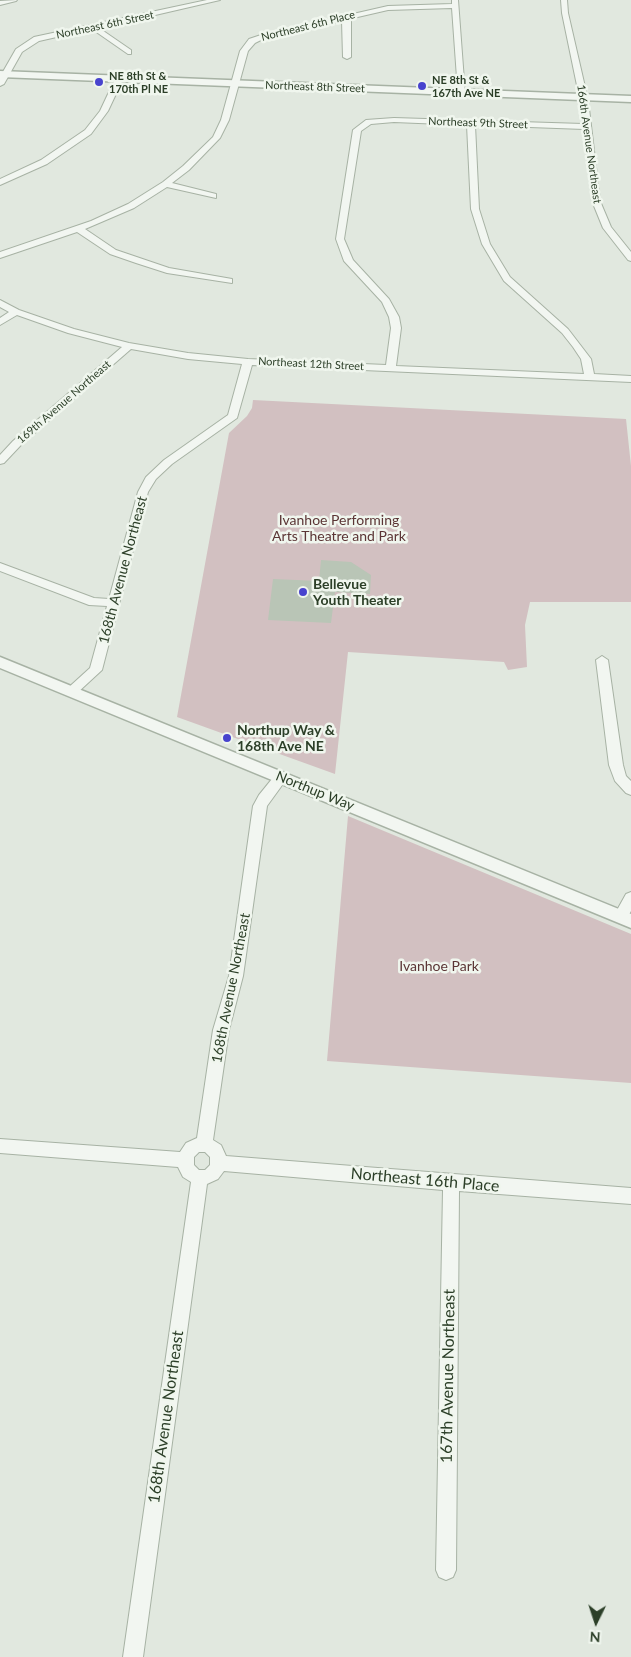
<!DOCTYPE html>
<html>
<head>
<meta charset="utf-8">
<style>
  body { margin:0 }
  #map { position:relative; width:631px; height:1657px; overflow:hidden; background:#e1e8df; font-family:Lato,sans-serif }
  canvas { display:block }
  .north { position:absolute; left:571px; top:1597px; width:50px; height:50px; -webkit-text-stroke:4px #f0f6ee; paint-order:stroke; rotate:184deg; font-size:14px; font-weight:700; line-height:20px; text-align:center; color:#2c3f28 }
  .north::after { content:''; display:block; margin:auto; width:18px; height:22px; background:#2c3f28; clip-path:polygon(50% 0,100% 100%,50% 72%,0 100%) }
</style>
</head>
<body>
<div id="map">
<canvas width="631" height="1657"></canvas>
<div class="north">N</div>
</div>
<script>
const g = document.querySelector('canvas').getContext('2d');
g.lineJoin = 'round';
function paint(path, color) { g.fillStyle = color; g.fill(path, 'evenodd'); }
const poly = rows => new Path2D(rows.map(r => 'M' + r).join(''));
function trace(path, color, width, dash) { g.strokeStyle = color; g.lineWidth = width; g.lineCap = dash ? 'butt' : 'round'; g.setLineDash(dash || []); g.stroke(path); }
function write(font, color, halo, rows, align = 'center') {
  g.font = font + ' Lato,sans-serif'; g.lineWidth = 5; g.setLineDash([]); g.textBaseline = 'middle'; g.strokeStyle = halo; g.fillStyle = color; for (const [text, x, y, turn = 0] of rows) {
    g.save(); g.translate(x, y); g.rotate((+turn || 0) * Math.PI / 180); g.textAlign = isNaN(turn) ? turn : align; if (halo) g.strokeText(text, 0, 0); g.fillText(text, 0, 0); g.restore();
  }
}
paint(poly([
  [253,400,626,419,631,466,631,602,530,602,525,625,527,667,508,670,504,662,348,652,335,774,177,717,229,433,247,416,252,408],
  [348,816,631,934,631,1083,327,1061]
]), '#d2c0c1');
paint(poly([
  [321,560,351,562,371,575,370,594,335,592,331,623,268,620,273,579,319,581]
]), '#b9c5b6');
const minor = poly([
  [17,0,16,1,0,5,0,1,17,0],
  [207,0,220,0,99,28,131,50,131,54,128,54,92,29,39,41,22,52,4,84,0,86,0,77,16,49,34,37,207,0],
  [452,0,458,0,465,94,458,92,452,8,388,10,349,19,351,21,351,57,347,59,343,57,342,21,263,39,255,43,248,51,229,120,220,138,189,170,172,183,216,194,216,198,167,187,134,208,85,229,116,250,169,268,232,279,232,283,167,273,136,263,110,254,77,232,0,258,0,252,91,221,128,204,163,182,183,166,213,137,221,120,240,51,249,39,261,35,388,6,452,4,452,0],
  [561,0,567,0,568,13,588,100,600,201,611,227,631,252,631,261,628,260,603,228,592,201,584,129,475,125,479,209,490,244,510,277,568,329,591,359,594,374,631,376,631,382,252,365,237,418,172,464,156,479,148,492,102,670,76,694,68,694,66,691,68,688,90,668,107,606,89,605,0,571,0,563,94,598,109,599,138,492,146,477,164,460,228,415,242,364,188,359,131,349,21,445,4,463,0,464,0,455,13,441,122,347,68,333,17,315,0,325,0,318,9,312,0,307,0,300,19,310,74,329,129,343,188,353,248,359,386,365,391,328,389,317,382,302,344,261,336,239,353,130,366,120,394,118,583,124,580,100,562,13,561,0],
  [394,122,467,125,471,209,482,244,504,281,562,333,573,347,581,359,584,374,396,366,401,328,399,317,389,299,353,260,344,239,361,131,371,124,394,122],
  [116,77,123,79,108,111,91,134,47,164,0,185,0,179,41,160,85,130,100,111,116,77],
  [602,656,608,660,623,765,626,776,631,781,631,795,626,793,615,781,609,765,596,660,602,656],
  [281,772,286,774,288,777,267,806,243,976,229,1030,213,1140,221,1145,226,1156,631,1188,631,1204,459,1191,456,1570,453,1577,446,1580,439,1577,436,1570,443,1190,224,1171,218,1179,207,1184,143,1657,123,1657,191,1182,183,1177,178,1167,0,1153,0,1139,180,1152,186,1143,197,1138,213,1030,229,976,253,806,259,795,276,774,281,772],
  [199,1152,205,1152,210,1157,210,1165,205,1170,199,1170,194,1165,194,1157,199,1152],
  [631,892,631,911,626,920,621,922,616,920,614,916,616,912,626,894,631,892]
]);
const tertiary = poly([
  [0,71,631,96,631,102,0,77,0,71],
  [0,657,631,914,631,928,0,668,0,657]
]);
trace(minor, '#a7b2a4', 2);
trace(tertiary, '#a7b2a4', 3);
paint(minor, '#f2f6f1');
paint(tertiary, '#f2f6f1');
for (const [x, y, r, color] of [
  [99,82,5,"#4843ce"],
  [422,86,5,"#4843ce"],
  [303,592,5,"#4843ce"],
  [227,738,5,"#4843ce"]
]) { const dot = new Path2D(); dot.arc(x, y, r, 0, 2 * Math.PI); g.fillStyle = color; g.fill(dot); trace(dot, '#f0f6ee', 2); }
write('11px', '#2c3f28', '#f0f6ee', [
  ["Northeast 6th Street",105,25,-12],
  ["Northeast 6th Place",308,26,-14],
  ["Northeast 8th Street",315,87,2],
  ["Northeast 9th Street",478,123,2],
  ["166th Avenue Northeast",589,144,82],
  ["Northeast 12th Street",311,364,3],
  ["169th Avenue Northeast",64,402,-41]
]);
write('bold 11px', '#2c3f28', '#f0f6ee', [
  ["NE 8th St &",109,76],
  ["170th Pl NE",109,89],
  ["NE 8th St &",432,80],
  ["167th Ave NE",432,93]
], 'left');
write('14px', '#5b3535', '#f0f6ee', [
  ["Ivanhoe Performing",339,520],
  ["Arts Theatre and Park",339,536],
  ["Ivanhoe Park",439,966]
]);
write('14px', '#2c3f28', '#f0f6ee', [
  ["168th Avenue Northeast",123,570,-75],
  ["Northup Way",315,791,22],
  ["168th Avenue Northeast",231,988,-79]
]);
write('bold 14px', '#2c3f28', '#f0f6ee', [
  ["Bellevue",313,584],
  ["Youth Theater",313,600],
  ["Northup Way &",237,730],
  ["168th Ave NE",237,746]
], 'left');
write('16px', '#2c3f28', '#f0f6ee', [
  ["Northeast 16th Place",425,1180,5],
  ["167th Avenue Northeast",448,1376,-89],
  ["168th Avenue Northeast",166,1417,-82]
]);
</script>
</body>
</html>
